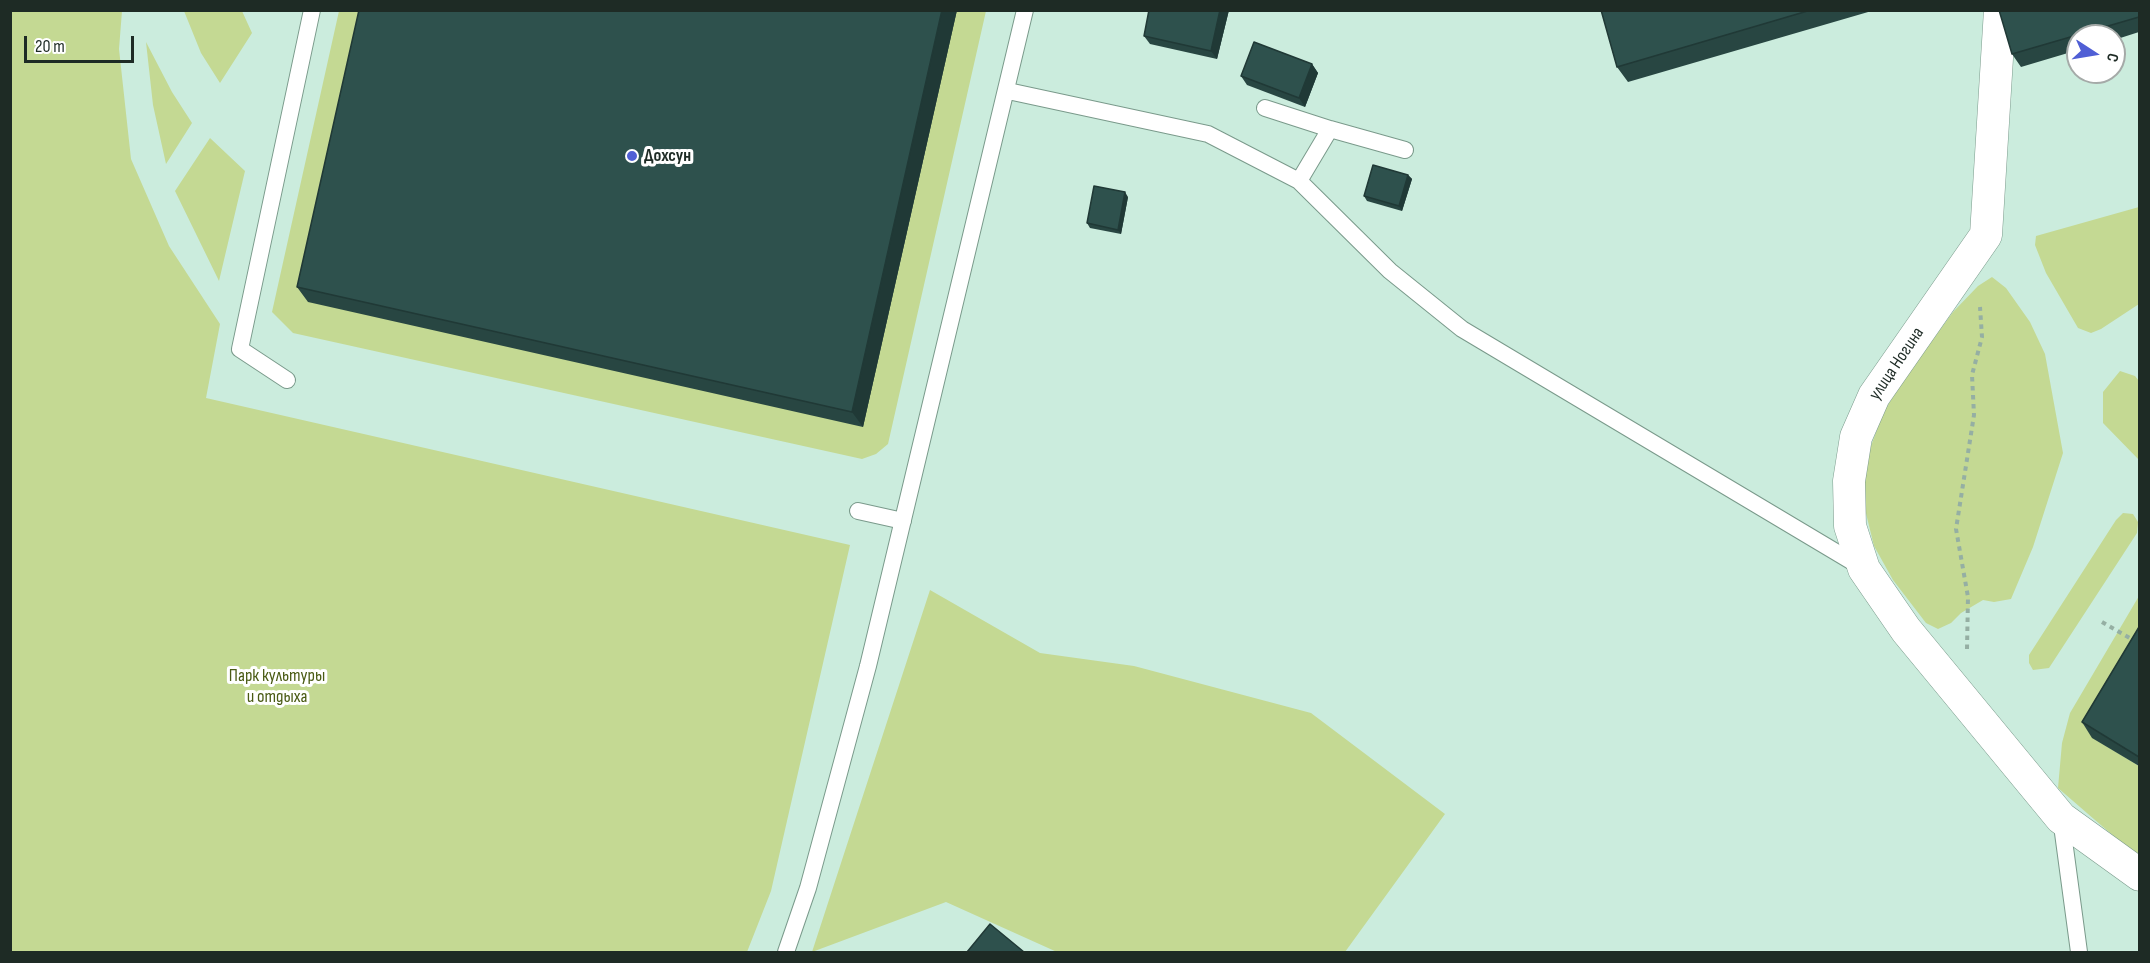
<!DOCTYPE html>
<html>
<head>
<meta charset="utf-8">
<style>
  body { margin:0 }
  #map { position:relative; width:2150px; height:963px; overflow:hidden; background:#cbecdd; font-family:"Sofia Sans Condensed",sans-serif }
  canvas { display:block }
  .frame { position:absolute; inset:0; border:12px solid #1e2b25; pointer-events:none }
  .north { position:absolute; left:2066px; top:24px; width:60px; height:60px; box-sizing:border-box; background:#fff; border:2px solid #a5aaa8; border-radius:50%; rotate:102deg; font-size:16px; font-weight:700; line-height:24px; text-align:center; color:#1e2b25 }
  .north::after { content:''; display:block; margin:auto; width:21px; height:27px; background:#505fd5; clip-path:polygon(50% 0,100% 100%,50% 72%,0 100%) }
  .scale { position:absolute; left:24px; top:36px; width:110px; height:27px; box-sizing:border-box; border:3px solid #1e2b25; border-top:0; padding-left:8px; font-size:18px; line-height:21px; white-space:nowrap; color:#1e2b25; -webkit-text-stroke:4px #fff; paint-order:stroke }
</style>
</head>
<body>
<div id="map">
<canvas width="2150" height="963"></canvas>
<div class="frame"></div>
<div class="north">С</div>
<div class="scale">20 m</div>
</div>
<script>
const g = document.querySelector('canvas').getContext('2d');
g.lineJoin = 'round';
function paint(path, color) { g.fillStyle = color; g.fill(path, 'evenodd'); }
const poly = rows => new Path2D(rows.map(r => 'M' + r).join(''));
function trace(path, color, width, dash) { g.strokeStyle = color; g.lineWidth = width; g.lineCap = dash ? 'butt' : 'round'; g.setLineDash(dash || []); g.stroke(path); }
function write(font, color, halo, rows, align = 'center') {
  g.font = font + ' "Sofia Sans Condensed",sans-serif'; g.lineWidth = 6; g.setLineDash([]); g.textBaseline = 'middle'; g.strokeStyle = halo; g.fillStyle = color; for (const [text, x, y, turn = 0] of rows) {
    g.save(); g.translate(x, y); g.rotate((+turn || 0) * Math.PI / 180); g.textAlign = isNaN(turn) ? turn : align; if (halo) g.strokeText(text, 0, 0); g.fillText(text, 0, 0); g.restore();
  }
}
paint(poly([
  [10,11,122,11,119,49,131,159,169,246,220,324,206,398,850,545,771,891,747,952,11,952],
  [184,11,242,11,252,33,220,83,201,53],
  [339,11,986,11,888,444,876,454,862,459,293,333,272,312],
  [146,42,172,92,192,123,166,164,153,105],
  [210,138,245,171,219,281,175,191],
  [2139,207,2139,304,2101,329,2091,333,2078,328,2046,273,2035,245,2036,236],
  [1992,277,2006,288,2030,322,2045,354,2063,453,2033,547,2011,599,1994,602,1983,600,1961,613,1951,623,1938,629,1926,623,1893,580,1874,546,1862,497,1867,457,1883,413,1904,379,1953,312,1978,286],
  [2120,371,2135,376,2139,381,2139,460,2103,423,2103,392],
  [2123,513,2133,514,2138,522,2137,533,2049,668,2033,670,2029,663,2029,655,2116,520],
  [930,590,1040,653,1134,666,1311,713,1445,814,1345,952,1057,952,946,902,812,952],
  [2139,596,2139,660,2093,738,2139,766,2139,858,2058,788,2062,743,2070,713]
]), '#c4d993');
const service = poly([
  [1008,91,1208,134,1299,181,1390,271,1462,329,1861,567],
  [1265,108,1330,129,1299,181],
  [1330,129,1405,150],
  [287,380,240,349,312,10],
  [858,511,903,521],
  [2061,818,2079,952],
  [786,952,808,888,868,666,1025,10]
]);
const minor = poly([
  [2000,10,1986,235,1874,396,1856,437,1849,481,1850,526,1864,569,1906,630,2061,818,2140,875]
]);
trace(service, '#7a9a8b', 18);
trace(minor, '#7a9a8b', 33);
trace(poly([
  [2102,622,2140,644],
  [1967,649,1968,597,1956,529,1974,415,1972,375,1982,337,1980,307]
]), '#95afa3', 4, [4.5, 4.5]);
trace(service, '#fff', 16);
trace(minor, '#fff', 32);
paint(poly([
  [957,10,863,427,308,302,297,287],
  [1149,10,1229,10,1217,59,1150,44,1144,36],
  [1601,10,1875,10,1628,82,1617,67],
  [2139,10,2139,32,2114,40,2114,36,2078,36,2078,50,2021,67,2012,54],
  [1312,64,1318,73,1305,107,1247,85,1241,76],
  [1408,175,1412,179,1402,211,1367,201,1364,196],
  [1128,197,1121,234,1090,228,1087,223],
  [2139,627,2139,766,2092,738,2082,722]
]), '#284642');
paint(poly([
  [942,10,957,10,863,427,852,412],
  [1220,10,1229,10,1217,59,1211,51],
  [1312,64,1318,73,1305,107,1299,98],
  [1408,175,1412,179,1402,211,1399,206],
  [1125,192,1128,197,1121,234,1118,230]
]), '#203936');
const building = poly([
  [359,10,942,10,852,412,297,287,359,10],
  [1149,10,1220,10,1211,51,1144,36,1149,10],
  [1601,10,1811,10,1617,67,1601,10],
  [1999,10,2139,10,2139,17,2012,54,1999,10],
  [1254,42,1312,64,1299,98,1241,76,1254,42],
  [1373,165,1408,175,1399,206,1364,196,1373,165],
  [1094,186,1125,192,1118,230,1087,223,1094,186],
  [2139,627,2139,757,2082,722,2139,627],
  [990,924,1024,952,967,952,990,924]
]);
paint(building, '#2e514d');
trace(building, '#203936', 1.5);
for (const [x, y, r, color] of [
  [632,156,6,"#505fd5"]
]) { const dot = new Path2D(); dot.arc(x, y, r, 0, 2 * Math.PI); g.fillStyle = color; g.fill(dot); trace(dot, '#fff', 2); }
write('bold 18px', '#1e2b25', '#fff', [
  ["Дохсун",644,156]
], 'left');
write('18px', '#1e2b25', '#fff', [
  ["улица Ногина",1897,364,-56]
]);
write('18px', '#4a5b14', '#fff', [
  ["Парк культуры",277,676],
  ["и отдыха",277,697]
]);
</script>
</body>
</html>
